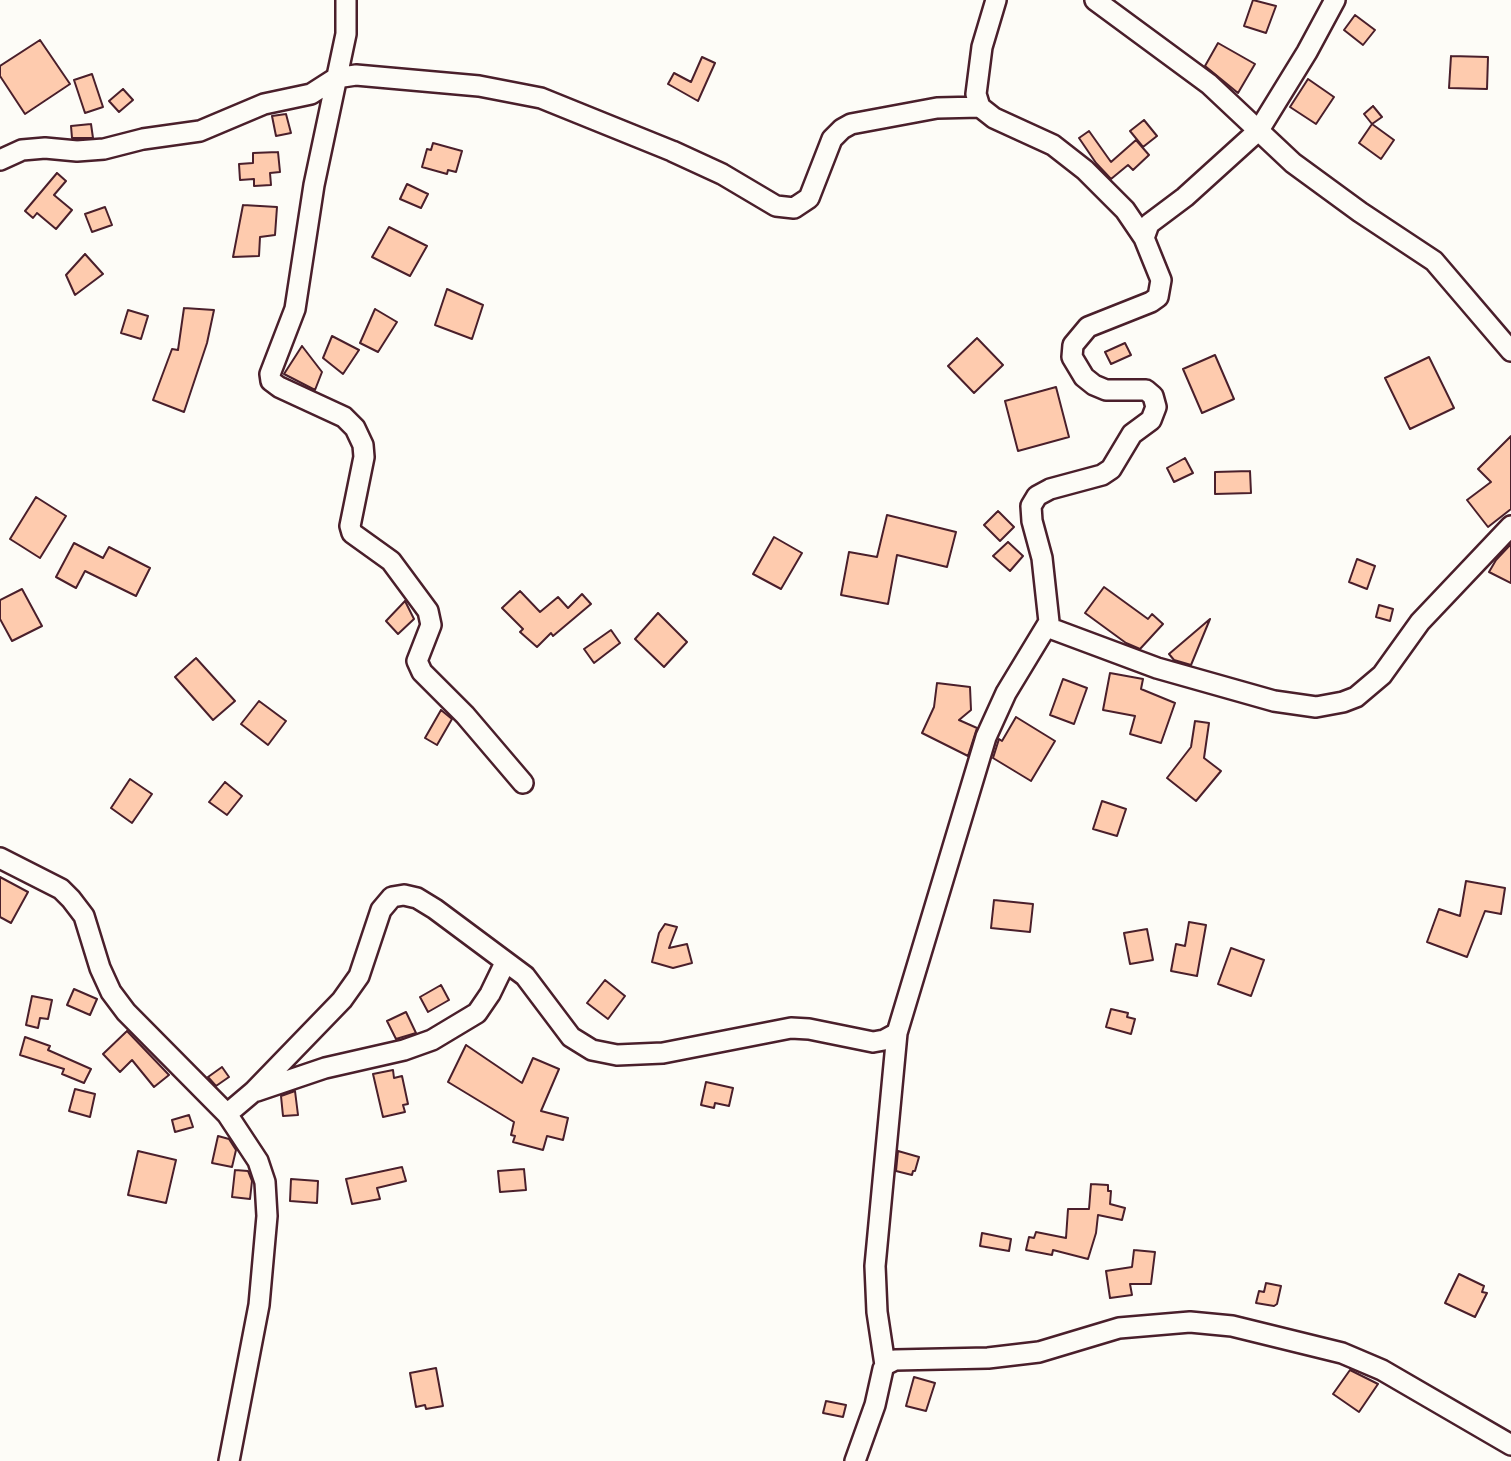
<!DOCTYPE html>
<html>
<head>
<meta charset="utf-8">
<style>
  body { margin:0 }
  canvas { display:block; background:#fdfcf7 }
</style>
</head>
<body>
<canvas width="1511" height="1461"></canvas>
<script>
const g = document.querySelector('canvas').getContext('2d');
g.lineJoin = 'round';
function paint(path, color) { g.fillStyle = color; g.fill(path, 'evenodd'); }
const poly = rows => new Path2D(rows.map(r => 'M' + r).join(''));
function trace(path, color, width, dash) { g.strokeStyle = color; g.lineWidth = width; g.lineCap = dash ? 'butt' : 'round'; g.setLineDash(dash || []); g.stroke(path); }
const building = poly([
  [1253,0,1276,6,1266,33,1244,26,1253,0],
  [1355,15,1375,30,1363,45,1344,30,1355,15],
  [40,40,70,84,25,114,0,76,0,66,40,40],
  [1218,43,1255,64,1238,93,1205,66,1218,43],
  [1451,56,1488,57,1487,89,1449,88,1451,56],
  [702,57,715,63,698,101,668,84,674,73,691,82,702,57],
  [92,74,103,107,85,113,74,80,92,74],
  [1308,79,1334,97,1316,124,1290,107,1308,79],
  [123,89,133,100,119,112,109,101,123,89],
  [1373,106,1382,117,1372,124,1364,114,1373,106],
  [286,114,291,133,276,136,272,116,286,114],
  [1144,120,1157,136,1143,147,1130,131,1144,120],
  [91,124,93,138,72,138,71,126,91,124],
  [1372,124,1394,140,1381,159,1359,143,1372,124],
  [1089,131,1111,162,1136,140,1149,155,1133,170,1128,165,1111,179,1096,163,1079,138,1089,131],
  [433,143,462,151,456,172,448,170,447,174,422,167,427,149,431,150,433,143],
  [278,152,280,172,270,173,271,185,254,186,254,179,240,180,239,164,253,163,253,153,278,152],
  [57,173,66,181,54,195,72,210,56,229,37,213,33,218,25,211,57,173],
  [407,184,428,194,421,208,400,199,407,184],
  [243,205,277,207,275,235,260,237,259,256,233,257,243,205],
  [105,207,112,225,92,232,85,214,105,207],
  [389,227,427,246,410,276,372,257,389,227],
  [85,254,103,274,75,295,66,275,85,254],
  [447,289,483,305,472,339,435,325,447,289],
  [184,308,214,310,207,343,184,412,153,400,172,349,178,350,184,308],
  [375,309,397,322,378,352,360,343,375,309],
  [128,310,148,316,141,339,121,333,128,310],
  [332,336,359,350,343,374,323,358,332,336],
  [977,338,1003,365,974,393,948,366,977,338],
  [1125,343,1131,355,1111,364,1105,352,1125,343],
  [302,346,322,372,315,390,284,374,302,346],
  [1215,355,1234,399,1202,413,1183,369,1215,355],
  [1429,357,1454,408,1410,429,1385,378,1429,357],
  [1056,387,1069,437,1018,451,1005,401,1056,387],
  [1511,436,1511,509,1488,527,1467,500,1491,482,1478,469,1511,436],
  [1185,458,1193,473,1174,482,1167,468,1185,458],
  [1250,471,1251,493,1215,494,1215,472,1250,471],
  [36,497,66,516,40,558,10,539,36,497],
  [998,511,1014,527,1000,541,984,525,998,511],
  [887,515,956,532,947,567,897,555,888,604,841,595,849,552,877,557,887,515],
  [774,537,802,553,781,589,753,574,774,537],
  [1008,542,1023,556,1010,571,993,556,1008,542],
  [74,543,103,558,109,547,150,568,136,596,85,571,76,588,56,577,74,543],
  [1511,544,1511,583,1489,572,1496,560,1511,544],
  [1357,559,1375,566,1367,589,1349,582,1357,559],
  [1104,587,1148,619,1152,614,1163,624,1140,649,1126,643,1085,613,1104,587],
  [22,589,42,626,12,641,0,619,0,600,22,589],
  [520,591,540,612,558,597,568,608,582,594,591,604,553,636,551,633,537,647,520,632,523,629,502,608,520,591],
  [405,601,414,619,398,634,386,621,405,601],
  [1379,605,1393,609,1390,621,1376,617,1379,605],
  [658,613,687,642,664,667,635,639,658,613],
  [1210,619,1191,665,1174,660,1169,654,1210,619],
  [611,630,620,643,594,663,584,649,611,630],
  [196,658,235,701,213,720,175,677,196,658],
  [1110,673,1143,679,1141,689,1175,703,1161,743,1130,734,1135,716,1103,710,1110,673],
  [1063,679,1087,688,1074,724,1050,715,1063,679],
  [937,683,970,687,971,710,959,720,977,728,968,756,922,733,934,707,937,683],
  [259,701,286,721,268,745,241,724,259,701],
  [441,710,452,719,437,745,425,738,441,710],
  [1016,717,1055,741,1031,781,993,758,999,739,1002,741,1016,717],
  [1195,721,1209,723,1204,758,1221,771,1196,801,1167,778,1191,747,1195,721],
  [130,779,152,794,132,823,111,808,130,779],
  [225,782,242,796,227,815,209,802,225,782],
  [1102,801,1126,809,1117,836,1093,829,1102,801],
  [0,877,28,892,11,923,0,917,0,877],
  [1466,881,1505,888,1501,914,1485,911,1467,957,1427,942,1439,909,1460,916,1466,881],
  [994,900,1033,904,1030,932,991,928,994,900],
  [1189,922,1206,925,1197,976,1171,971,1176,944,1185,946,1189,922],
  [665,924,677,927,669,948,687,944,692,963,673,968,652,962,659,933,665,924],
  [1147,929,1153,960,1130,964,1124,933,1147,929],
  [1231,948,1264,960,1251,996,1218,984,1231,948],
  [605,980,625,996,608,1019,587,1003,605,980],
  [441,985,449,1000,428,1012,420,997,441,985],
  [74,989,97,999,90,1015,67,1005,74,989],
  [32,996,52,1000,48,1019,40,1018,38,1028,26,1025,32,996],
  [1111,1009,1128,1013,1127,1017,1135,1019,1131,1034,1106,1027,1111,1009],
  [406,1012,416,1033,396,1039,387,1021,406,1012],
  [127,1031,169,1075,154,1087,132,1060,120,1072,103,1054,127,1031],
  [25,1037,50,1046,48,1050,91,1069,84,1083,62,1074,64,1069,20,1055,25,1037],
  [466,1045,522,1083,533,1058,559,1069,541,1111,568,1118,563,1140,547,1136,543,1150,513,1142,515,1136,511,1135,514,1122,448,1082,466,1045],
  [222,1067,229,1077,216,1086,208,1077,222,1067],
  [393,1070,394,1078,402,1076,408,1104,403,1105,405,1112,383,1117,373,1074,393,1070],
  [706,1082,733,1088,729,1106,715,1103,714,1108,701,1105,706,1082],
  [75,1089,95,1094,90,1117,69,1111,75,1089],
  [295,1091,298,1115,283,1116,281,1096,295,1091],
  [189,1115,193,1127,175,1132,172,1120,189,1115],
  [218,1136,229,1139,236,1150,232,1167,212,1163,218,1136],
  [138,1151,176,1160,166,1203,128,1195,138,1151],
  [898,1151,919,1157,915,1171,913,1171,912,1175,896,1171,898,1151],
  [402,1167,406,1181,377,1188,380,1199,352,1204,346,1179,402,1167],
  [524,1169,526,1190,500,1192,498,1171,524,1169],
  [235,1170,248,1171,252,1181,250,1199,232,1197,235,1170],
  [291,1179,318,1181,317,1203,290,1201,291,1179],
  [1091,1184,1108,1185,1108,1191,1111,1191,1110,1204,1125,1208,1122,1220,1098,1215,1096,1233,1088,1259,1053,1250,1052,1255,1026,1250,1029,1237,1034,1238,1036,1232,1066,1238,1068,1209,1089,1209,1091,1184],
  [982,1233,1011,1239,1009,1251,980,1246,982,1233],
  [1134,1250,1155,1252,1151,1284,1130,1284,1132,1295,1110,1298,1106,1271,1132,1267,1134,1250],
  [1459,1274,1484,1286,1482,1292,1487,1293,1475,1317,1445,1303,1459,1274],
  [1266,1283,1281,1286,1277,1304,1274,1306,1256,1303,1259,1291,1264,1292,1266,1283],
  [436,1368,443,1406,426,1409,425,1405,416,1407,410,1373,436,1368],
  [1350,1370,1378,1384,1359,1412,1333,1394,1350,1370],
  [914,1377,935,1383,926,1411,906,1406,914,1377],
  [826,1401,846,1405,843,1417,823,1413,826,1401]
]);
paint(building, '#fecbae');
trace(building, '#4a1f2b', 2);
const minor = poly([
  [346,0,346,34,314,185,295,309,270,374,271,381,279,387,344,417,355,428,363,445,364,457,350,526,352,533,391,561,428,611,431,625,417,661,422,672,465,715,523,783],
  [1095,0,1209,84,1293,163,1360,212,1434,261,1511,351],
  [0,160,22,150,45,148,77,151,104,149,143,139,200,131,264,104,311,94,336,78,356,75,479,86,541,98,672,151,722,174,776,206,794,208,809,198,832,139,842,129,851,124,937,108,980,107],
  [1144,238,1149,224,1185,197,1259,130,1307,52,1335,0],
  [1047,627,1157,668,1274,701,1316,707,1343,702,1356,697,1382,675,1420,622,1511,526],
  [0,858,61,889,71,899,84,916,100,968,111,992,126,1012,227,1114,258,1161,265,1182,267,1216,259,1305,229,1461],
  [257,1091,325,1068,404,1050,432,1040,477,1013,490,994,505,963],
  [227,1114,253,1092,342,1000,359,976,381,910,392,897,404,895,417,898,435,909,525,976,571,1037,592,1050,617,1055,663,1053,791,1028,809,1029,873,1042,884,1040,897,1033,986,737,1006,693,1049,622,1042,558,1032,521,1031,506,1037,496,1050,489,1102,475,1111,469,1132,434,1151,420,1156,407,1153,396,1146,390,1106,390,1094,385,1084,377,1072,357,1073,345,1088,327,1151,302,1158,297,1161,280,1144,238,1125,210,1085,170,1053,145,994,118,980,107,976,94,982,47,996,0],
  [885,1365,877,1312,875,1266,897,1033],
  [855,1461,875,1405,883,1369,885,1365,895,1360,988,1358,1039,1352,1119,1328,1190,1322,1232,1326,1342,1353,1382,1370,1511,1445]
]);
trace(minor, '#4a1f2b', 24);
trace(minor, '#fdfcf7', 19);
</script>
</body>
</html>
